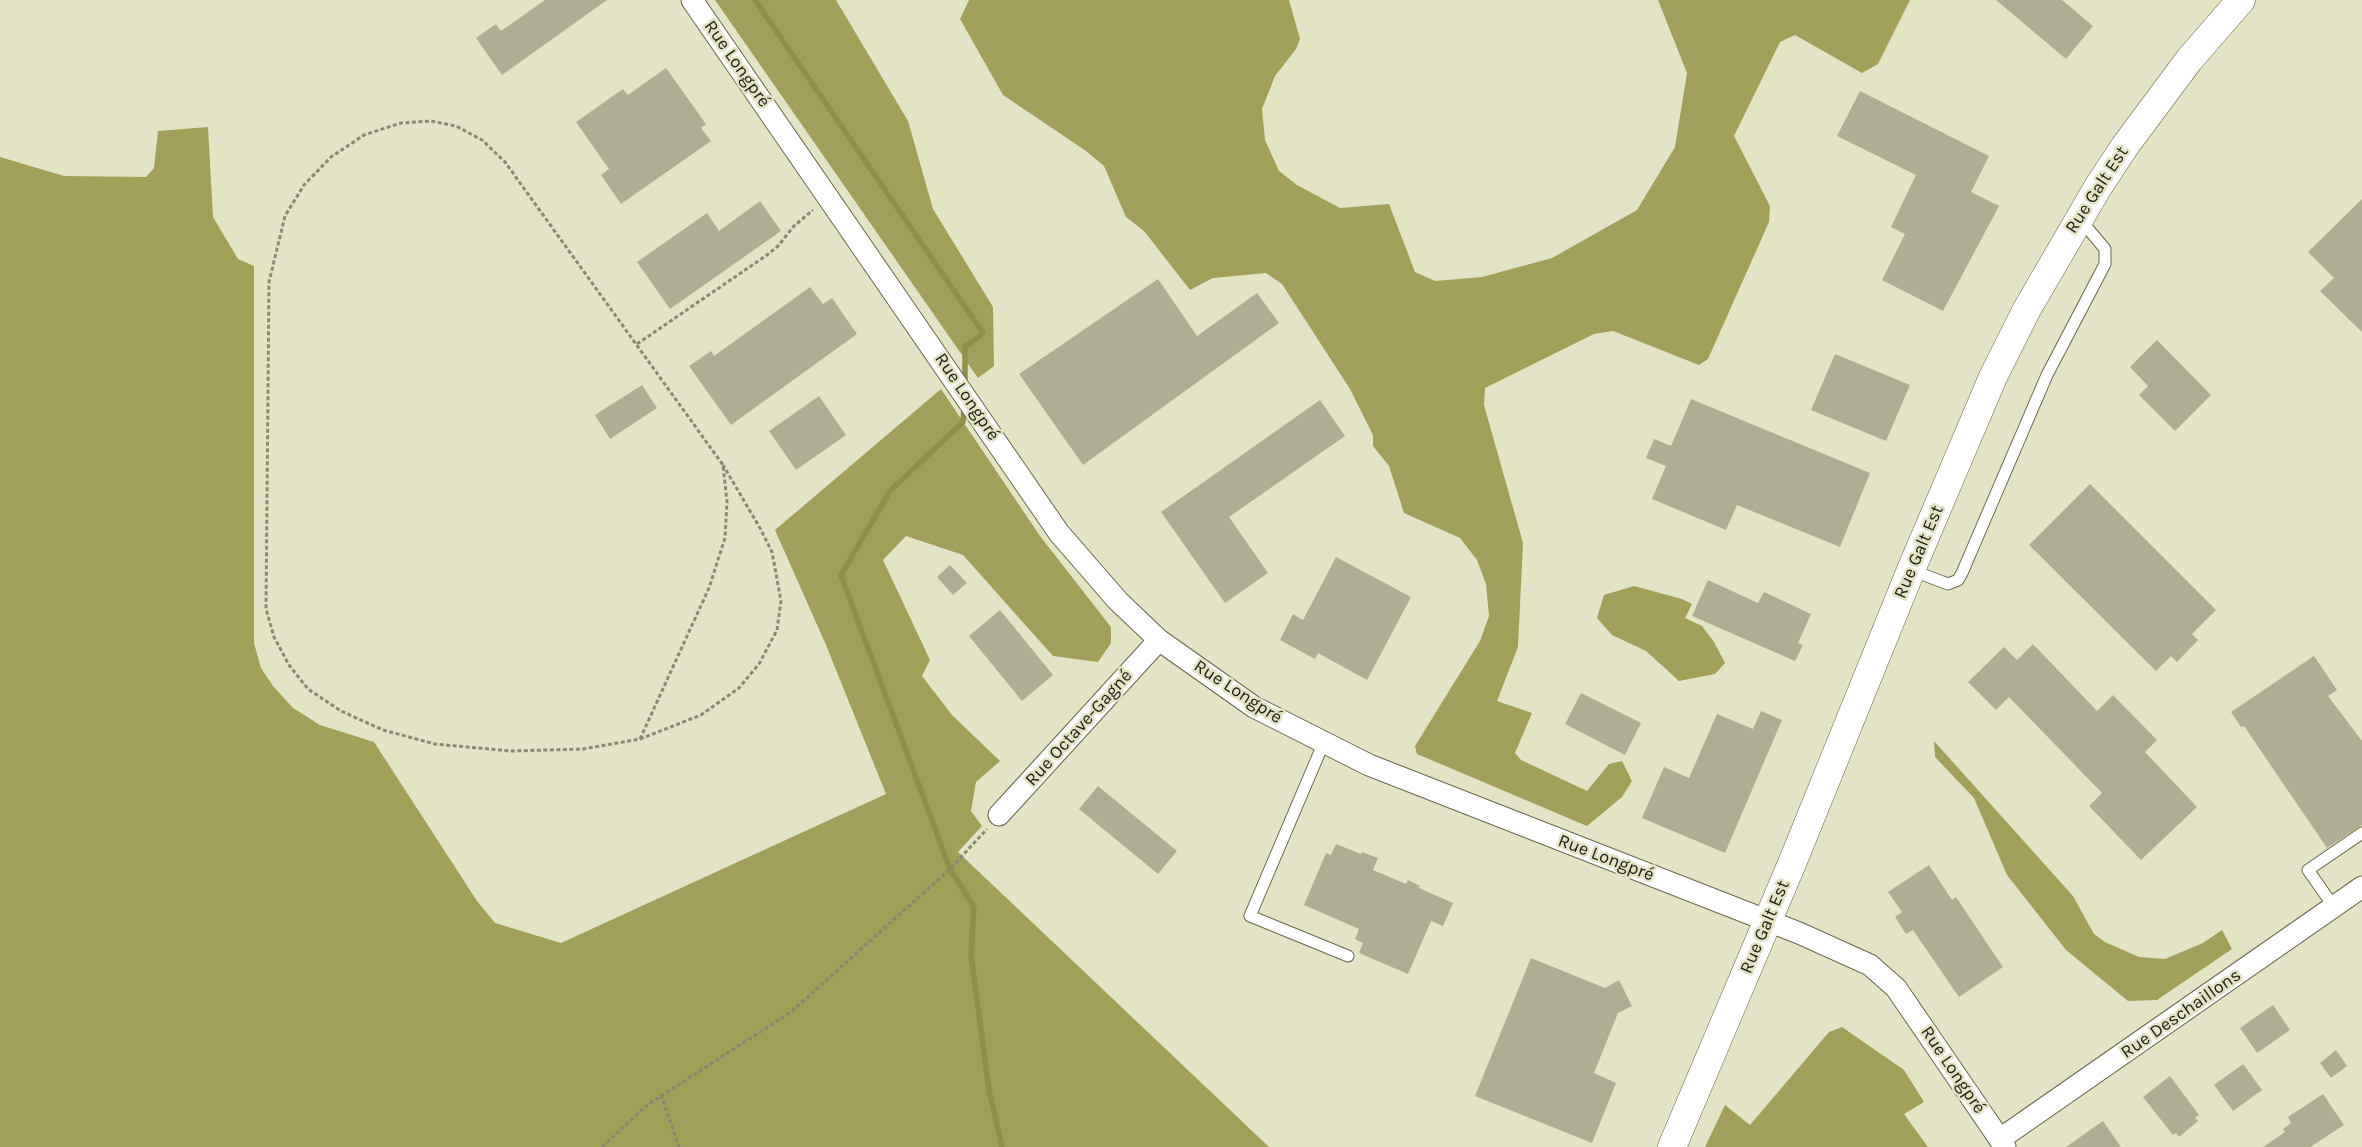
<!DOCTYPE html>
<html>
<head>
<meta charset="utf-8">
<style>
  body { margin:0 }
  canvas { display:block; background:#e3e4c5 }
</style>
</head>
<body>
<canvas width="2362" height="1147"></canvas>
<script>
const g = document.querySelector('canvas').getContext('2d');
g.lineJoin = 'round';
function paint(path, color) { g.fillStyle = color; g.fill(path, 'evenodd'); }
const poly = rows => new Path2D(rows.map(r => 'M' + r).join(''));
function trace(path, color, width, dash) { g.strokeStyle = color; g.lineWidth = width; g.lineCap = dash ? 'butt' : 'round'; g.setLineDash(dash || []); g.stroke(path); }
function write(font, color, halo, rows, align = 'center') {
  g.font = font + ' Karla,sans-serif'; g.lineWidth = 5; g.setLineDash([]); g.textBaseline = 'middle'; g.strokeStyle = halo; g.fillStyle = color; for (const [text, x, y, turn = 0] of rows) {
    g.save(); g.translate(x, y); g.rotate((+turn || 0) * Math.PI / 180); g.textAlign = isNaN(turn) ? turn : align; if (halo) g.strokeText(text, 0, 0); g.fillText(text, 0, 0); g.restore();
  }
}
paint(poly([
  [715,0,836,0,908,121,933,209,993,307,994,366,978,378],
  [969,0,1289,0,1300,39,1296,49,1275,76,1262,109,1265,140,1279,171,1297,185,1340,208,1389,204,1415,272,1435,281,1482,277,1552,258,1637,210,1675,147,1687,73,1658,0,1910,0,1878,64,1862,73,1795,35,1780,42,1734,136,1770,206,1769,222,1708,359,1699,365,1613,331,1594,334,1485,388,1484,405,1523,543,1518,647,1497,701,1532,713,1515,753,1521,760,1587,791,1609,764,1622,761,1632,781,1622,797,1587,826,1417,754,1415,746,1480,641,1489,616,1486,584,1477,560,1460,538,1404,513,1389,466,1373,446,1373,435,1350,389,1282,284,1266,273,1213,278,1190,290,1144,231,1126,217,1104,166,1086,151,1003,95,960,19],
  [208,127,213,217,238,259,254,266,254,643,261,668,273,686,293,708,320,725,374,742,477,901,495,923,561,943,886,794,826,645,775,530,941,389,1040,536,1111,627,1111,643,1098,662,1053,656,963,555,906,536,883,560,930,660,922,676,952,715,1000,761,976,782,971,811,982,826,958,852,1269,1147,0,1147,0,157,64,176,146,177,154,168,158,131],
  [1634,586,1682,599,1692,604,1685,618,1702,626,1714,642,1725,663,1715,674,1679,681,1646,651,1612,635,1597,618,1604,595],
  [1934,741,2073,896,2094,934,2105,942,2139,957,2165,959,2203,943,2222,930,2232,949,2157,1000,2128,1001,2066,950,2007,875,1974,798,1935,757],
  [1842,1027,1904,1070,1924,1102,1904,1114,1928,1147,1705,1147,1725,1105,1750,1125,1829,1032]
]), '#a0a05a');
trace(poly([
  [755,0,983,333,965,347,965,384],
  [964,408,963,422,890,491,841,575,950,869,974,907,971,955,989,1090,1002,1147]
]), '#90904a', 5.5);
paint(poly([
  [545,0,607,0,502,75,476,38,496,24,501,31],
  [1996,0,2062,0,2093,26,2066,59],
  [666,68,706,124,701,128,711,141,621,204,601,175,609,169,576,122,623,89,628,95],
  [1860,91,1989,156,1971,192,1999,206,1943,311,1882,280,1905,234,1891,227,1916,175,1837,136],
  [2362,199,2362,332,2320,291,2334,278,2308,252],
  [760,201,781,231,670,309,637,262,707,213,719,231],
  [1158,279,1197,336,1257,293,1279,323,1083,465,1019,374],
  [810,287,823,304,832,298,857,334,731,425,689,366,711,351,714,356],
  [2157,340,2211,395,2175,431,2139,395,2148,386,2130,367],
  [1835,354,1910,385,1886,441,1811,410],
  [642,385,657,408,610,439,595,415],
  [819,396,846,435,796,470,769,431],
  [1691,399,1870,473,1840,547,1737,505,1726,530,1652,499,1666,466,1646,458,1654,439,1671,446],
  [1320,400,1345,436,1229,517,1268,573,1225,603,1161,512],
  [2090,484,2216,610,2192,634,2198,640,2177,662,2171,656,2156,671,2029,545],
  [1336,557,1411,597,1367,680,1318,653,1315,659,1280,640,1293,614,1303,620],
  [950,565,967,583,953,595,937,577],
  [1708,580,1758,603,1764,592,1811,614,1798,643,1803,645,1795,661,1692,616],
  [1000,610,1053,675,1022,701,969,636],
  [2033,644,2097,711,2113,695,2157,740,2145,752,2197,807,2141,860,2089,806,2102,793,2009,697,1996,710,1968,682,2004,647,2017,660],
  [2314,656,2337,690,2328,696,2362,741,2362,825,2327,848,2244,726,2241,727,2231,712],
  [1581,693,1641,723,1625,755,1565,724],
  [1761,711,1782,720,1725,853,1642,818,1664,767,1689,778,1717,714,1753,729],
  [1098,786,1177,851,1158,874,1079,809],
  [1336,844,1361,854,1362,852,1378,858,1373,870,1406,884,1408,880,1420,886,1419,888,1453,903,1443,926,1431,921,1408,974,1359,953,1363,943,1355,939,1359,929,1304,905,1326,853,1331,855],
  [1929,865,1952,900,1956,897,2003,967,1959,997,1913,930,1906,934,1895,917,1902,912,1888,892],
  [1531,958,1605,988,1619,980,1632,1006,1618,1013,1594,1073,1616,1083,1592,1143,1475,1096],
  [2273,1005,2290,1030,2257,1053,2240,1028],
  [2336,1050,2347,1066,2331,1078,2320,1063],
  [2243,1064,2262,1090,2233,1111,2214,1085],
  [2170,1076,2199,1115,2195,1118,2198,1121,2179,1137,2176,1133,2173,1135,2143,1097],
  [2323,1094,2344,1125,2310,1147,2263,1147,2285,1132,2283,1129,2291,1123,2288,1117],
  [2103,1121,2121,1147,2066,1147]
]), '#aeaf92');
const lane = poly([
  [1911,570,1948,584,1958,580,1962,573,2047,375,2105,264,2105,249,2079,218],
  [1324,742,1250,916,1348,956],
  [2334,907,2308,870,2362,833]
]);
const street = poly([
  [692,0,1059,533,1118,601,1159,640,1254,707,1369,765,1799,933,1870,965,1896,988,2005,1147],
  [999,815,1159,640],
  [2000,1139,2362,887]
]);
const secondary = poly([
  [1672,1147,1793,861,1911,570,1993,377,2027,309,2098,187,2125,146,2189,60,2241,0]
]);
trace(lane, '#66674c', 13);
trace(street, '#66674c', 23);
trace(secondary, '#66674c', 29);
trace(poly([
  [637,344,767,255,778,246,794,226,813,210],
  [640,739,709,588,725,538,727,502,723,465,505,162,482,140,456,126,431,121,401,123,364,135,331,157,304,185,285,216,269,282,266,609,274,637,289,665,308,689,341,711,383,730,435,744,511,751,583,749,640,739,701,715,739,688,759,664,777,630,781,601,772,552,760,528,723,465],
  [661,1095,679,1147],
  [602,1147,647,1105,791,1012,950,869,987,829]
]), '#898973', 3, [4, 2.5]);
trace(lane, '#fff', 11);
trace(street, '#fff', 21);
trace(secondary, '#fff', 28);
write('18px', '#202015', '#e3e4c5', [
  ["Rue Longpré",737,64,55],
  ["Rue Galt Est",2097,190,-57],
  ["Rue Longpré",967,397,56],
  ["Rue Galt Est",1919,552,-67],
  ["Rue Longpré",1238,692,33],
  ["Rue Octave-Gagné",1079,728,-48],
  ["Rue Longpré",1606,858,21],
  ["Rue Galt Est",1765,927,-67],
  ["Rue Deschaillons",2181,1014,-35],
  ["Rue Longpré",1953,1070,56]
]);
</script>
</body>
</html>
